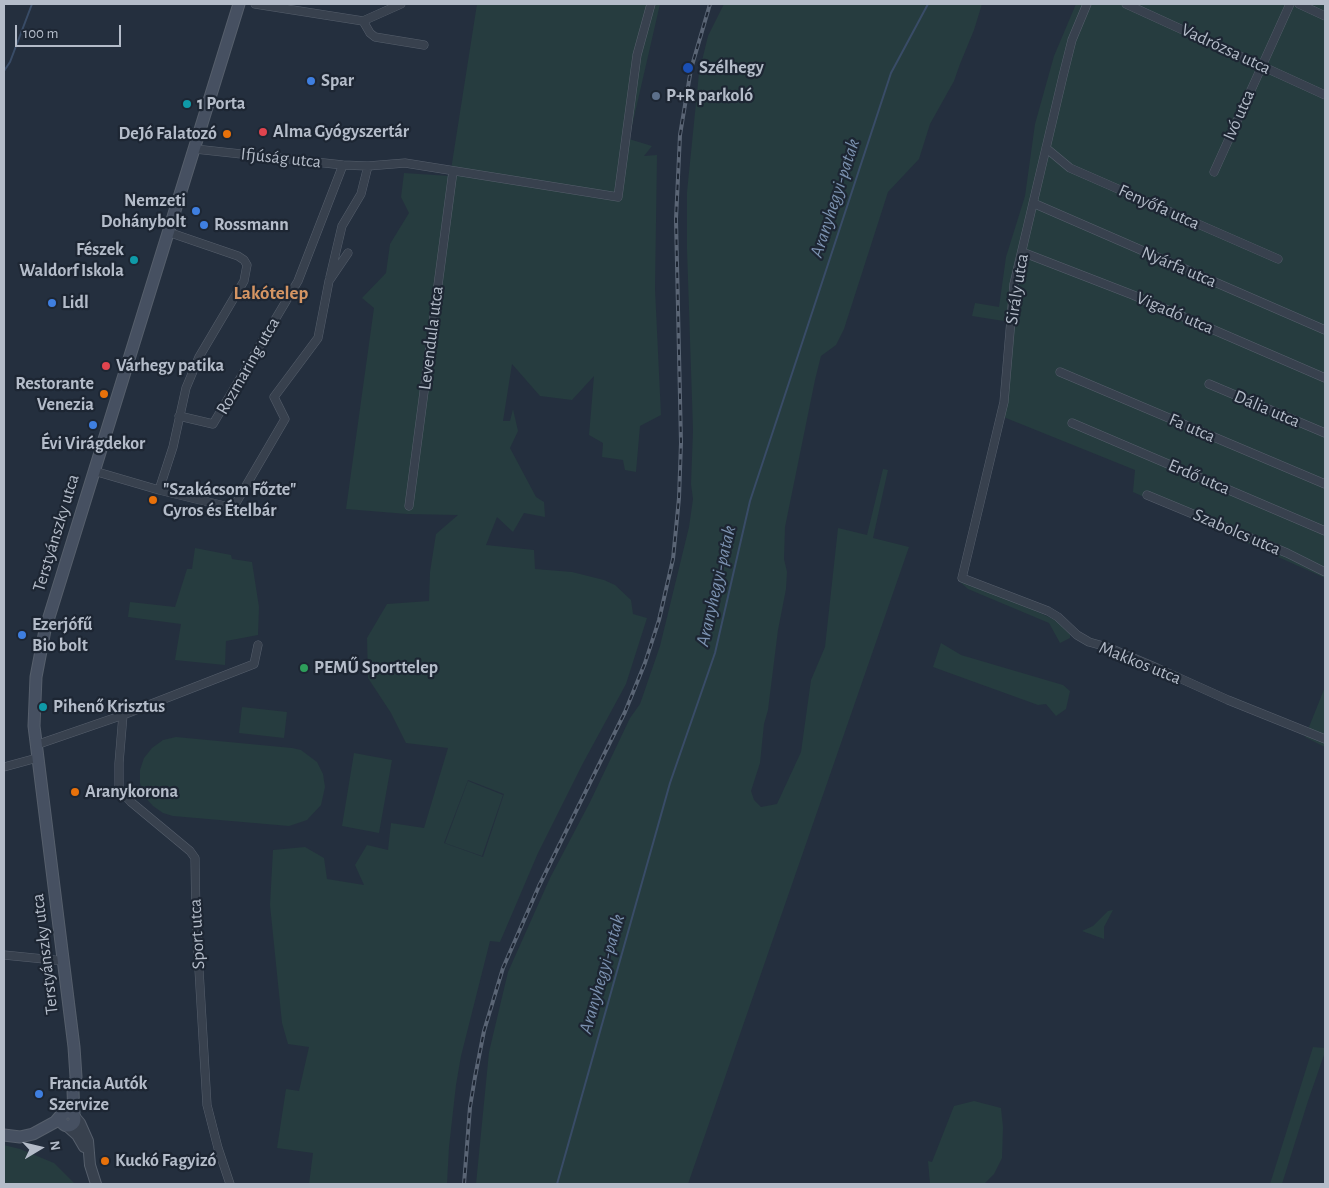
<!DOCTYPE html>
<html>
<head>
<meta charset="utf-8">
<style>
  body { margin:0 }
  #map { position:relative; width:1329px; height:1188px; overflow:hidden; background:#242f3e; font-family:"Alegreya Sans",sans-serif }
  canvas { display:block }
  .frame { position:absolute; inset:0; border:5px solid #b4bcc9; pointer-events:none }
  .north { position:absolute; left:15px; top:1123px; width:50px; height:50px; -webkit-text-stroke:4px #1d2633; paint-order:stroke; rotate:81deg; font-size:14px; font-weight:700; line-height:20px; text-align:center; color:#b4bcc9 }
  .north::after { content:''; display:block; margin:auto; width:18px; height:22px; background:#b4bcc9; clip-path:polygon(50% 0,100% 100%,50% 72%,0 100%) }
  .scale { position:absolute; left:15px; top:25px; width:106px; height:22px; box-sizing:border-box; border:2px solid #b4bcc9; border-top:0; padding-left:6px; font-size:15px; line-height:18px; white-space:nowrap; color:#b4bcc9; -webkit-text-stroke:4px #1d2633; paint-order:stroke }
</style>
</head>
<body>
<div id="map">
<canvas width="1329" height="1188"></canvas>
<div class="frame"></div>
<div class="north">N</div>
<div class="scale">100 m</div>
</div>
<script>
const g = document.querySelector('canvas').getContext('2d');
g.lineJoin = 'round';
function paint(path, color) { g.fillStyle = color; g.fill(path, 'evenodd'); }
const poly = rows => new Path2D(rows.map(r => 'M' + r).join(''));
function trace(path, color, width, dash) { g.strokeStyle = color; g.lineWidth = width; g.lineCap = dash ? 'butt' : 'round'; g.setLineDash(dash || []); g.stroke(path); }
function write(font, color, halo, rows, align = 'center') {
  g.font = font + ' "Alegreya Sans",sans-serif'; g.lineWidth = 4.5; g.setLineDash([]); g.textBaseline = 'middle'; g.strokeStyle = halo; g.fillStyle = color; for (const [text, x, y, turn = 0] of rows) {
    g.save(); g.translate(x, y); g.rotate((+turn || 0) * Math.PI / 180); g.textAlign = isNaN(turn) ? turn : align; if (halo) g.strokeText(text, 0, 0); g.fillText(text, 0, 0); g.restore();
  }
}
paint(poly([
  [477,4,660,4,629,139,652,146,644,156,657,155,655,289,661,415,640,426,636,472,625,470,623,460,602,457,603,443,589,435,594,376,572,400,540,396,512,364,503,421,510,421,513,409,518,431,510,448,536,497,544,502,545,517,524,513,513,532,497,517,486,545,534,550,535,569,572,572,604,580,615,585,631,600,633,614,647,618,626,684,582,765,538,853,500,942,490,941,461,1056,456,1085,449,1147,447,1184,309,1184,313,1153,277,1148,286,1089,299,1091,309,1047,288,1044,282,1023,270,905,273,850,305,847,324,858,327,879,364,885,355,865,367,845,388,850,391,823,424,828,448,748,406,743,391,713,368,678,367,638,387,604,429,601,430,572,436,534,458,515,407,514,346,509,374,308,362,298,386,273,390,244,409,213,401,197,404,173,450,176],
  [468,780,504,794,483,857,444,843],
  [724,4,982,4,974,30,960,64,954,81,930,124,919,159,888,192,844,329,836,345,821,356,815,380,785,527,784,559,787,572,786,589,778,630,768,710,764,724,760,763,751,791,754,800,761,807,777,804,801,752,811,680,825,647,838,528,867,535,883,469,888,470,873,538,909,547,688,1184,476,1184,489,1052,508,972,550,878,590,802,630,718,640,704,660,646,689,527,693,499,691,484,693,430,687,249,687,192,699,73,708,36],
  [1076,4,1325,4,1325,578,1133,492,1135,470,1001,416,1010,322,972,316,975,303,999,307,1006,257,1025,196,1035,124,1054,56],
  [195,548,231,555,232,559,252,562,259,607,258,635,226,641,225,665,175,660,181,624,128,617,130,602,175,607,187,569,192,569],
  [962,578,1060,622,1070,634,1070,638,1060,643,1049,623,968,589,960,582],
  [941,643,961,655,1063,685,1070,691,1066,709,1056,716,1046,704,1038,705,933,667],
  [1325,687,1325,747,1305,737],
  [242,707,287,712,284,738,239,733],
  [176,737,292,748,301,750,317,762,323,774,325,787,321,805,307,820,289,826,173,816,163,813,153,806,144,796,140,783,140,770,144,758,152,748,163,740],
  [354,753,392,760,379,833,342,826],
  [468,781,503,795,482,856,445,843],
  [1113,910,1104,927,1104,939,1082,931,1093,926,1108,911],
  [1313,1047,1325,1048,1325,1052,1308,1101,1282,1184,1270,1184],
  [974,1101,1001,1108,1003,1127,1002,1158,994,1174,984,1184,930,1184,928,1161,932,1162,954,1106],
  [4,1145,20,1149,54,1163,75,1184,4,1184]
]), '#263c3f');
trace(poly([
  [4,71,10,62,32,4],
  [557,1184,670,783,715,653,750,501,891,73,928,4]
]), '#394c67', 2);
const minor = poly([
  [255,4,363,21,401,4],
  [1087,4,1072,40,1063,76,1014,284,1004,402,962,578,1048,611,1058,617,1077,635,1089,642,1107,647,1157,668,1228,700,1325,739],
  [1126,4,1325,95],
  [1299,4,1325,16],
  [363,21,370,33,375,37,424,45],
  [1046,148,1070,168,1278,259],
  [195,149,343,165,368,166,405,163,618,197,637,55,651,4],
  [1214,172,1290,4],
  [1033,203,1325,330],
  [1022,252,1133,295,1325,378],
  [330,277,342,226,361,194,368,166],
  [1060,372,1325,484],
  [1209,384,1325,433],
  [179,416,213,424,298,281,343,165],
  [1072,423,1325,531],
  [94,471,159,490,233,508,285,419,274,397,318,338,329,281,348,253],
  [159,490,173,447,186,388,199,357,244,281,247,265,244,260,238,256,168,232],
  [1147,495,1287,553,1325,572],
  [409,506,453,171],
  [123,715,119,763,119,789,131,802,190,851,195,858,196,919,207,1105,218,1148,230,1184],
  [36,745,123,715,254,664,258,645],
  [4,767,37,758],
  [4,955,64,961]
]);
const tertiary = poly([
  [75,1117,80,1123,88,1141,90,1165,96,1184],
  [67,1126,77,1135,84,1147]
]);
const secondary = poly([
  '61 1119a7 7 0 1 1 14 0a7 7 0 1 1-14 0Z',
  [74,1114,73,1091,76,1077,74,1047,34,726,36,677,45,630,239,4],
  [4,1135,20,1137,33,1134,55,1122,61,1115]
]);
trace(minor, '#565f6c', 9);
trace(tertiary, '#565f6c', 12);
trace(secondary, '#565f6c', 13);
trace(minor, '#38414e', 8);
trace(tertiary, '#38414e', 10);
trace(secondary, '#465061', 11);
const rail = poly([
  [464,1184,470,1107,475,1077,484,1031,503,968,539,886,625,712,645,663,659,620,673,559,679,498,681,443,676,219,680,135,691,69,710,4]
]);
trace(rail, '#5a6575', 4);
trace(rail, '#1d2633', 2, [5.5]);
for (const [x, y, r, color] of [
  [688,68,6,"#1a4fb4"],
  [311,81,5,"#3f7fe0"],
  [656,96,5,"#5c6f8a"],
  [187,104,5,"#0f9aa8"],
  [263,132,5,"#e0444e"],
  [227,134,5,"#e8710a"],
  [196,211,5,"#3f7fe0"],
  [204,225,5,"#3f7fe0"],
  [134,260,5,"#0f9aa8"],
  [52,303,5,"#3f7fe0"],
  [106,366,5,"#e0444e"],
  [104,394,5,"#e8710a"],
  [93,425,5,"#3f7fe0"],
  [153,500,5,"#e8710a"],
  [22,635,5,"#3f7fe0"],
  [304,668,5,"#2e9e5b"],
  [43,707,5,"#0f9aa8"],
  [75,792,5,"#e8710a"],
  [39,1094,5,"#3f7fe0"],
  [105,1161,5,"#e8710a"]
]) { const dot = new Path2D(); dot.arc(x, y, r, 0, 2 * Math.PI); g.fillStyle = color; g.fill(dot); trace(dot, '#1d2633', 2); }
write('18px', '#b4bcc9', '#1d2633', [
  ["Vadrózsa utca",1226,49,25],
  ["Ivó utca",1239,115,-66],
  ["Ifjúság utca",281,158,6],
  ["Fenyőfa utca",1159,207,24],
  ["Nyárfa utca",1179,267,23],
  ["Sirály utca",1017,289,-81],
  ["Vigadó utca",1175,313,23],
  ["Levendula utca",431,338,-83],
  ["Rozmaring utca",248,366,-60],
  ["Dália utca",1267,409,23],
  ["Fa utca",1192,428,23],
  ["Erdő utca",1199,477,23],
  ["Szabolcs utca",1237,532,23],
  ["Terstyánszky utca",56,533,-73],
  ["Makkos utca",1140,663,22],
  ["Sport utca",197,934,-93],
  ["Terstyánszky utca",45,954,-97]
]);
write('bold 18px', '#b4bcc9', '#1d2633', [
  ["Szélhegy",699,68],
  ["Spar",321,81],
  ["P+R parkoló",666,96],
  ["1 Porta",197,104],
  ["Alma Gyógyszertár",273,132],
  ["DeJó Falatozó",217,134,"right"],
  ["Nemzeti",186,201,"right"],
  ["Dohánybolt",186,222,"right"],
  ["Rossmann",214,225],
  ["Fészek",124,250,"right"],
  ["Waldorf Iskola",124,271,"right"],
  ["Lidl",62,303],
  ["Várhegy patika",116,366],
  ["Restorante",94,384,"right"],
  ["Venezia",94,405,"right"],
  ["Évi Virágdekor",93,444,"center"],
  ["\"Szakácsom Főzte\"",163,490],
  ["Gyros és Ételbár",163,511],
  ["Ezerjófű",32,625],
  ["Bio bolt",32,646],
  ["PEMŰ Sporttelep",314,668],
  ["Pihenő Krisztus",53,707],
  ["Aranykorona",85,792],
  ["Francia Autók",49,1084],
  ["Szervize",49,1105],
  ["Kuckó Fagyizó",115,1161]
], 'left');
write('italic 19px', '#7c92b1', '#1d2633', [
  ["Aranyhegyi-patak",835,198,-72],
  ["Aranyhegyi-patak",716,586,-77],
  ["Aranyhegyi-patak",602,974,-74]
]);
write('bold 19px', '#d59563', '#1d2633', [
  ["Lakótelep",271,293]
]);
</script>
</body>
</html>
